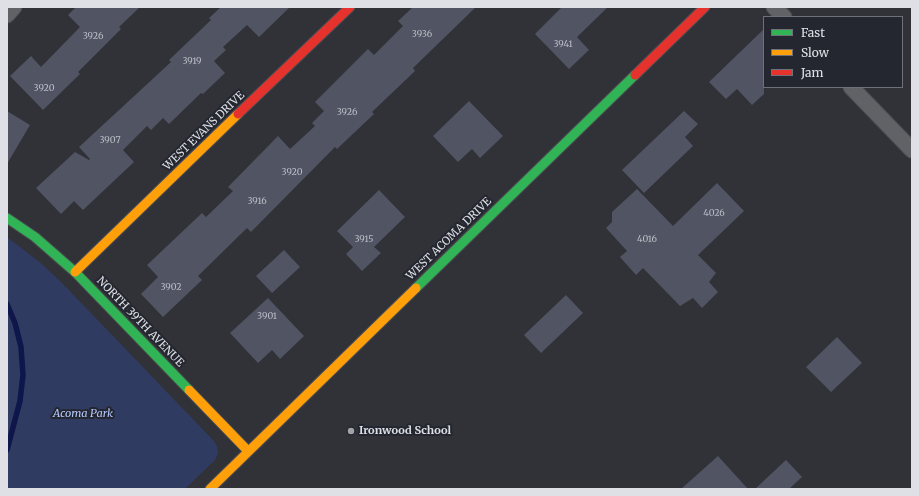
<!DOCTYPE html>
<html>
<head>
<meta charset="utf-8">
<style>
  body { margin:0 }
  #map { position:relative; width:919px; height:496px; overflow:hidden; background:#313237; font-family:Merriweather,serif }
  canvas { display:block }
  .frame { position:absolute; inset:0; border:8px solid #dee0e6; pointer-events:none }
  .legend { position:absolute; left:763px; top:16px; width:140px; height:72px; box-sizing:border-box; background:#242730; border:1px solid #6e7179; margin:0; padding:5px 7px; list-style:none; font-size:12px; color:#dee0e6 }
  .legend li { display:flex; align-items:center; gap:8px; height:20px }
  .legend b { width:20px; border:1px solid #6e7179 }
</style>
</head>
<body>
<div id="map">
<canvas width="919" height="496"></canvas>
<div class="frame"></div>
<ul class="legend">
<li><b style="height:5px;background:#30b455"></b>Fast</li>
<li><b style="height:5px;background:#ff9f0a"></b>Slow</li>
<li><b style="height:5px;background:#e5322d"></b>Jam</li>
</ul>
</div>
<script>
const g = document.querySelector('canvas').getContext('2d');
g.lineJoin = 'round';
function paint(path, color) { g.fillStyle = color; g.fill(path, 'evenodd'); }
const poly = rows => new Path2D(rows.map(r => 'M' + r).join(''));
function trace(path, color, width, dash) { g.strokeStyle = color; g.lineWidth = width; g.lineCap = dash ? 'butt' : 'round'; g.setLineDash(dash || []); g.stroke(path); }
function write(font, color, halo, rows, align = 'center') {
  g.font = font + ' Merriweather,serif'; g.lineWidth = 4; g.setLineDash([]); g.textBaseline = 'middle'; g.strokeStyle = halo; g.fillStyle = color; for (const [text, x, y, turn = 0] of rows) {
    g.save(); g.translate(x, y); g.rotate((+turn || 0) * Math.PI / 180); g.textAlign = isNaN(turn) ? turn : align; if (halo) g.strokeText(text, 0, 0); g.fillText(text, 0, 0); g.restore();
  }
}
paint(poly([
  [7,237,42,264,62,283,214,441,217,446,218,454,215,460,185,489,7,489]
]), '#2f3b61');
trace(poly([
  [7,304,15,323,21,347,23,375,20,401,7,450]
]), '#0f164b', 5.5);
paint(poly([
  [76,7,140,7,119,27,121,29,78,72,80,74,43,110,10,76,31,56,41,67,80,27,68,15],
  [221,7,290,7,259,37,247,25,223,47,226,50,214,61,225,73,203,94,201,93,169,124,163,118,151,130,147,126,123,150,134,162,83,210,74,201,61,214,36,188,75,152,89,160,90,159,79,147,171,62,169,60,211,20,209,18],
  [413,7,476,7,413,68,415,71,372,112,374,114,337,149,335,147,251,232,247,228,198,276,202,280,163,317,141,294,158,277,147,265,202,213,206,217,233,191,228,187,278,136,290,149,315,126,312,123,324,111,315,102,368,49,374,55,403,26,398,21],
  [562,7,608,7,577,37,589,50,569,69,535,34],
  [764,29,764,94,752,105,737,89,726,99,709,82],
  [469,101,503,136,480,158,472,149,458,162,433,136],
  [7,111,30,125,7,164],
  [684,111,698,124,685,137,693,146,644,193,622,170],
  [717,183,744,211,698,255,716,273,709,282,718,292,702,308,693,298,680,306,643,268,636,275,620,257,627,251,606,228,612,222,612,212,637,189,673,226],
  [379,190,405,217,374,247,381,253,362,271,346,254,353,247,337,231],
  [284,250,300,267,272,293,256,276],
  [566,295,583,313,541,353,524,335],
  [268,298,304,336,280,359,272,350,258,363,230,333],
  [837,337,862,363,831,392,806,367],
  [718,456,748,489,681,489],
  [786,460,802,477,789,489,755,489]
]), '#505463');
const street = poly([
  [774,7,784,17],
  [7,15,14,7],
  [851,87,912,150]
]);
const fast = poly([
  [7,218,35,237,75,272,189,390],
  [416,288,635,75]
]);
const slow = poly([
  [75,272,238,114],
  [189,390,248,451],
  [210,489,416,288]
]);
const jam = poly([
  [635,75,705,7],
  [238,114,350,7]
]);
trace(street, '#4d4e53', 17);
trace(fast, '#4d4e53', 11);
trace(slow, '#4d4e53', 11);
trace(jam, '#4d4e53', 11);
trace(street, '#616266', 15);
trace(fast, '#30b455', 9);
trace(slow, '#ff9f0a', 9);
trace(jam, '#e5322d', 9);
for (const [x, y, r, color] of [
  [351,431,4,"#a1a3a9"]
]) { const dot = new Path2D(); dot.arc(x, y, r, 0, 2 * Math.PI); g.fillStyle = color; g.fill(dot); trace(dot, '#242730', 1.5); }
write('9px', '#babdc5', null, [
  ["3936",422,34],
  ["3926",93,36],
  ["3941",563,44],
  ["3919",192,61],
  ["3920",44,88],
  ["3926",347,112],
  ["3907",110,140],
  ["3920",292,172],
  ["3916",257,201],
  ["4026",714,213],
  ["3915",364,239],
  ["4016",647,239],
  ["3902",171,287],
  ["3901",267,316]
]);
write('11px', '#dee0e6', '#242730', [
  ["WEST EVANS DRIVE",204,131,-44],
  ["WEST ACOMA DRIVE",449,239,-44],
  ["NORTH 39TH AVENUE",140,322,46]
]);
write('italic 11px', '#b4c7ff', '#242730', [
  ["Acoma Park",83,414]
]);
write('bold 11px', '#dee0e6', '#242730', [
  ["Ironwood School",359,431]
], 'left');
</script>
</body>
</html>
